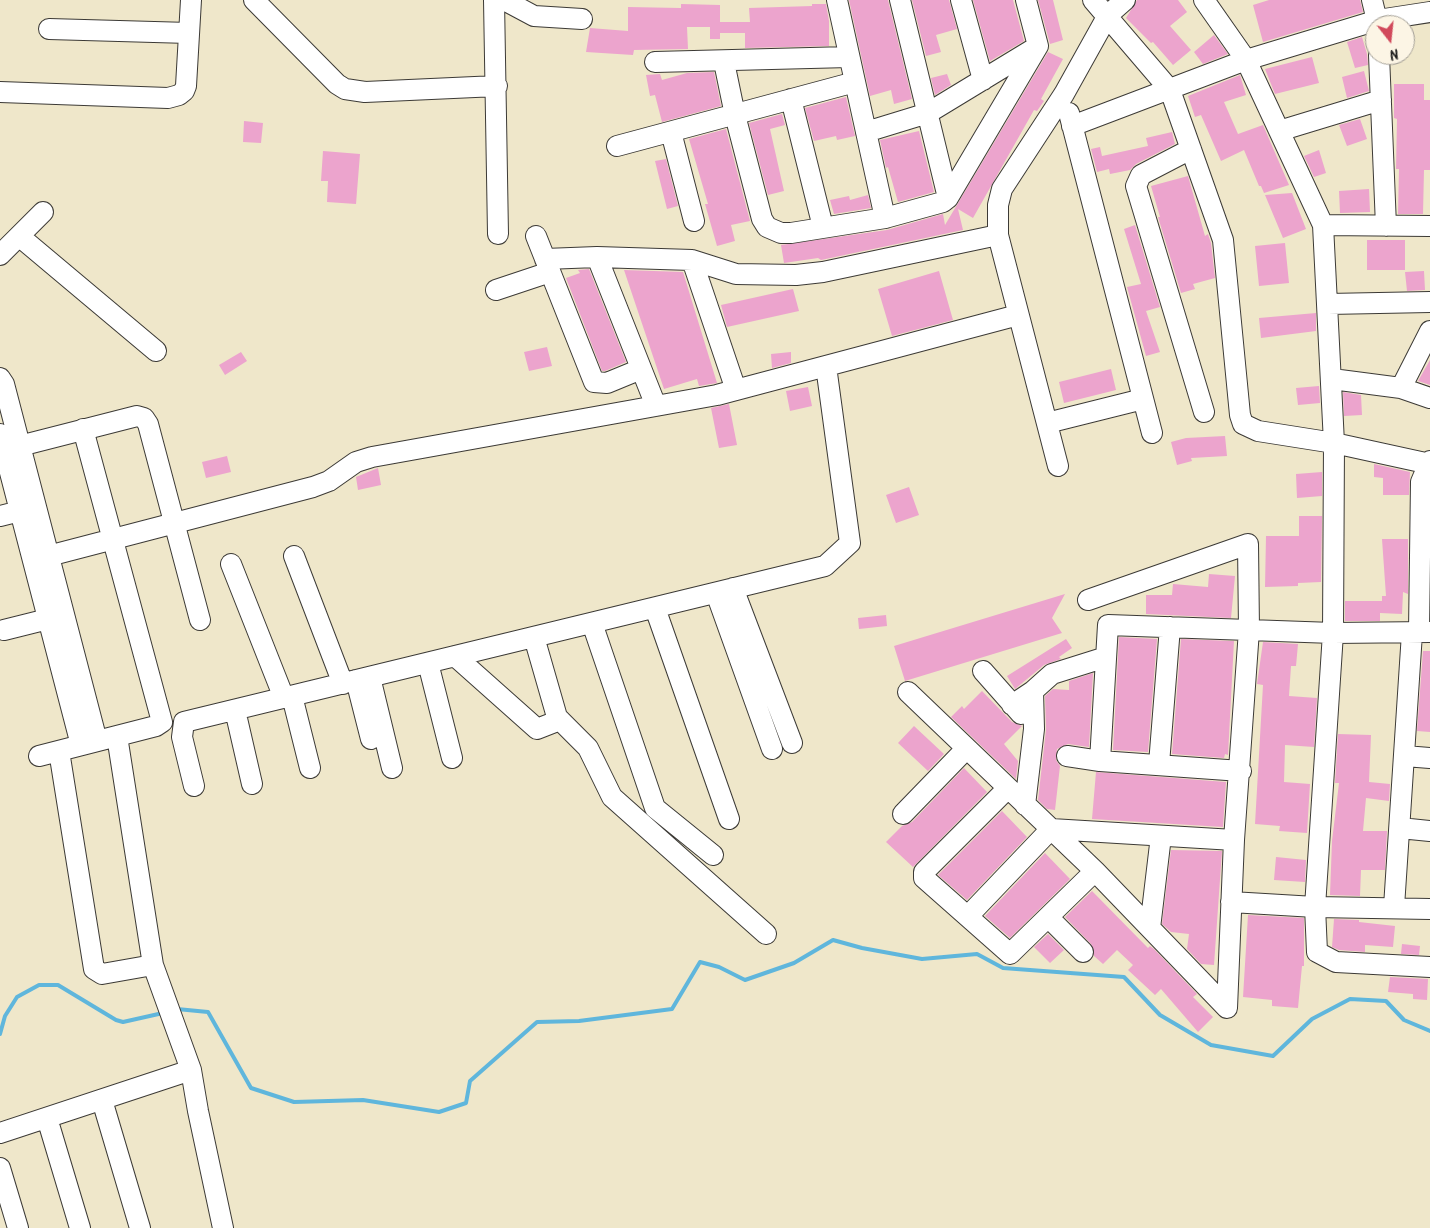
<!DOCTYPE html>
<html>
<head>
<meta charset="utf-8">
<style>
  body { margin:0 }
  #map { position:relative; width:1430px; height:1228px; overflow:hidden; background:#efe7ca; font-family:Kalam,sans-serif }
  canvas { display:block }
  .north { position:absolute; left:1365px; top:15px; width:50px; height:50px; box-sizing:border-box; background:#fcf5e5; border:1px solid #a29e95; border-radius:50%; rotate:164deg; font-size:14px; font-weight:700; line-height:20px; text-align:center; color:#1c1c1c }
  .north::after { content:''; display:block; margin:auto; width:18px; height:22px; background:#d1495b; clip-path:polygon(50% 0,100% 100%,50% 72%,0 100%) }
</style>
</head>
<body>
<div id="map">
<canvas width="1430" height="1228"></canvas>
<div class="north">N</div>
</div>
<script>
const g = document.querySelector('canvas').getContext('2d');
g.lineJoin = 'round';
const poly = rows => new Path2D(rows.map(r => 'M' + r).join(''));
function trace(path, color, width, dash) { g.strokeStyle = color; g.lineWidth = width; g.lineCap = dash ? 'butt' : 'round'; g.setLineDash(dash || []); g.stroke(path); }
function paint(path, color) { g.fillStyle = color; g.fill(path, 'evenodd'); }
trace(poly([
  [177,1009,208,1012,251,1088,294,1102,363,1100,439,1112,466,1103,470,1081,537,1022,579,1021,672,1009,700,962,719,967,745,980,794,963,833,940,862,948,922,959,977,954,1003,968,1124,977,1160,1015,1211,1045,1273,1056,1312,1019,1350,999,1386,1001,1404,1020,1430,1031],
  [0,1034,5,1016,17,997,39,985,58,985,116,1020,123,1022,163,1013]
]), '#5fb6dc', 4);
paint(poly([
  [849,0,888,0,912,99,894,104,891,90,870,96],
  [912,0,949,0,957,29,936,35,941,52,926,56],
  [973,0,1013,0,1024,41,990,61],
  [1038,0,1053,0,1063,40,1050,44],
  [1137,0,1178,0,1187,12,1170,26,1191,50,1173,65,1153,42,1151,43,1126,18],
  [1269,0,1360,0,1363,12,1263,42,1253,5],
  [681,4,720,5,720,22,750,22,749,8,812,6,812,4,826,4,829,21,829,46,745,48,745,33,720,33,720,39,710,39,710,27,687,27,688,49,634,50,633,55,586,52,590,28,628,31,628,7,681,8],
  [1214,35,1228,54,1203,64,1194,52],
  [1362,37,1367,54,1368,65,1355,68,1347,42],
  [1048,52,1063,59,1041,99,1044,101,1037,111,1034,110,973,218,958,209,963,230,821,260,818,258,784,263,781,245,887,230,943,214,945,225],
  [1312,57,1319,83,1275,94,1265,69],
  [1364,71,1369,91,1347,98,1342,77],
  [714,72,721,106,662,122,655,95,650,96,646,75,660,74,662,80,687,73],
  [947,74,951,85,935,95,931,78],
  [1240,75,1246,95,1224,102,1238,134,1263,125,1289,185,1264,193,1261,186,1259,186,1244,150,1221,161,1201,115,1195,117,1188,96],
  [1394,84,1424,84,1424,100,1430,100,1430,170,1424,170,1423,214,1398,214,1399,169,1396,169,1397,119,1394,118],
  [846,97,855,136,837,140,836,136,814,141,805,108],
  [782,114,785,125,770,129,784,191,768,195,749,123],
  [1360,119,1367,139,1347,146,1339,125],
  [244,121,263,123,261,143,243,142],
  [726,129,750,221,731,225,735,241,717,246,705,204,708,204,689,139],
  [919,131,934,192,898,202,888,167,886,168,880,140],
  [1172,132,1175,144,1136,164,1130,170,1110,174,1109,169,1097,172,1091,149,1100,147,1102,156,1148,146,1146,138],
  [1319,150,1326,173,1314,177,1304,156],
  [323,151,360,154,356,204,327,202,328,181,321,181],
  [666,159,678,206,667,209,655,161],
  [1188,176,1205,236,1208,234,1211,243,1215,278,1193,284,1195,289,1181,293,1158,217,1160,217,1151,186],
  [1369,189,1370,212,1340,213,1339,191],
  [1292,193,1306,229,1283,238,1265,195],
  [868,195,871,208,834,214,830,200,849,196,850,200],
  [1135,225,1160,307,1146,311,1160,352,1146,356,1127,287,1141,284,1124,229],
  [1367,240,1405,240,1405,270,1367,270],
  [1285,243,1289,283,1259,286,1255,246],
  [589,269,626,362,605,371,602,371,566,278,580,273,578,270],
  [624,270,683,272,717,383,699,386,697,379,664,389],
  [939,271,953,320,892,336,878,289],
  [1424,271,1425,290,1407,291,1405,272],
  [793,289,799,311,727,327,721,305],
  [1316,313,1316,331,1261,338,1259,318],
  [547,347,552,366,529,371,524,352],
  [241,352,247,361,225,375,219,365],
  [791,352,791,363,772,368,771,354],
  [1430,360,1430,385,1418,381],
  [1111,369,1116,390,1064,403,1059,382],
  [1319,386,1320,403,1298,405,1296,388],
  [808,387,812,406,790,411,786,391],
  [1343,392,1361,395,1362,415,1344,416],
  [729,404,737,445,719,448,711,408],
  [1225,436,1227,456,1191,458,1192,461,1177,465,1171,442,1186,438],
  [227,456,231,472,206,478,202,462],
  [1374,464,1410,472,1409,495,1383,495,1383,478,1374,477],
  [378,468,381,485,358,490,356,477],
  [1322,472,1322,496,1297,498,1296,474],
  [909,487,919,515,896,523,886,495],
  [1299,516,1322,516,1321,582,1298,583,1298,586,1265,587,1266,536,1299,536],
  [1382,539,1408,539,1408,594,1403,592,1402,614,1380,613,1380,621,1345,621,1345,601,1382,601,1382,596,1386,596],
  [1209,574,1235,576,1231,618,1146,614,1146,595,1172,595,1173,584,1208,587],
  [1065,594,1052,618,1062,633,905,681,894,646],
  [886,615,887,626,859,629,858,618],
  [1119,637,1157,639,1148,752,1113,750],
  [1066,639,1072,648,1059,657,1061,659,1044,665,1015,689,1007,676],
  [1181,639,1234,641,1228,755,1225,754,1224,758,1172,754],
  [1263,642,1298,644,1296,666,1291,666,1289,696,1317,698,1314,747,1285,745,1284,782,1310,784,1307,833,1279,831,1280,826,1255,824,1263,685,1257,684],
  [1423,651,1430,651,1430,732,1417,731],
  [1093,673,1089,747,1068,744,1057,749,1056,760,1060,766,1055,810,1047,809,1038,800,1046,730,1045,696,1053,689,1069,690,1069,681],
  [982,691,1012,722,1022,726,1004,744,1018,761,1016,779,951,717,962,706,964,709],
  [914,726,944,754,928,771,898,743],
  [1338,734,1371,735,1369,782,1390,784,1389,801,1366,798,1363,831,1387,831,1385,870,1361,870,1360,896,1330,895,1332,841,1339,783,1335,783],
  [964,768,987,792,913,867,886,842,902,826,912,822],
  [1096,772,1226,782,1223,827,1092,819],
  [1002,811,1027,837,967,900,938,875],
  [1171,850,1222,851,1214,965,1201,964,1187,949,1189,934,1171,932,1162,924],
  [1045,853,1070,879,1010,938,985,916],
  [1276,857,1306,860,1305,882,1274,880],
  [1092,891,1148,948,1150,946,1154,949,1197,994,1193,997,1213,1017,1198,1032,1161,989,1155,995,1128,970,1133,965,1117,950,1103,964,1094,956,1091,944,1065,917],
  [1248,915,1304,918,1304,966,1302,966,1298,1008,1272,1006,1272,1000,1243,997],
  [1334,919,1359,920,1359,922,1395,926,1393,947,1365,945,1365,952,1339,950,1332,947],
  [1048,934,1064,950,1050,963,1034,947],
  [1402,944,1420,946,1419,955,1401,954],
  [1390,977,1428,979,1427,1000,1413,999,1413,994,1388,992]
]), '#eca4cd');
const minor = poly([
  [254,0,337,84,345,89,365,92,497,86],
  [494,0,498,234],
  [504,0,534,16,582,19],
  [837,0,885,218],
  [900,0,948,198],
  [961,0,983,80],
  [1093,0,1170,90,1223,240,1240,415,1243,424,1258,431,1334,443,1430,464],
  [1204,0,1246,60,1323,225,1334,443,1333,633,1315,907,1317,952,1336,962,1430,967],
  [1372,0,1378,25],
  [49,29,189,33],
  [1379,55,1386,226],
  [655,62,849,57],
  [724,62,735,115,762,219,767,227,781,233,791,233,885,218,943,202,948,198,1038,46,1026,0],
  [0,92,168,98,179,95,184,91,186,86,191,0],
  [791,99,823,227],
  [1069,113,1152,433],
  [1072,126,1246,60,1378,20,1430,12],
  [1279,131,1381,100],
  [671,132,694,221],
  [866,132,928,113,1035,48],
  [617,146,855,82],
  [1191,149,1141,175,1136,186,1204,412],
  [1323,225,1430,226],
  [19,236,156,351],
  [536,236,594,382,607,383,641,369],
  [0,255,43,212],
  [597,257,656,406],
  [545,259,597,257,692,260,736,274,796,275,823,272,998,235],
  [692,260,736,390],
  [496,290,550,272],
  [1328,304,1430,302],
  [0,378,4,384,97,741],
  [1332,379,1401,388,1430,398],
  [1401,388,1430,331],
  [1047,423,1143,399],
  [0,434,81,745],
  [4,450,137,416,144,418,148,424,200,620],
  [1058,466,998,235,998,205,1002,189,1064,94,1108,15,1125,0],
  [0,516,32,508],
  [294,556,343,684],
  [33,560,313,487,329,481,356,462,372,457,717,395,1018,315],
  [231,564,284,698],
  [733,588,792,743],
  [716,593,772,749],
  [655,608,729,819],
  [592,623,655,808,713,855],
  [4,630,60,616],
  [1419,631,1421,482,1430,461],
  [534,637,557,717,588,748,612,797,766,934],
  [455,656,537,729,560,720],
  [428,663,452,758],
  [983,671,1021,714],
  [370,677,392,768],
  [356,680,371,739],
  [908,692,1095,871,1227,1008,1234,840,1249,630,1248,544,1088,600],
  [292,696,310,768],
  [1012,705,1033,691,1052,674,1106,657],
  [235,710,252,784],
  [117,736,153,965,191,1070,198,1111,223,1228],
  [59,751,94,969,102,974,153,965],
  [39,756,156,726,162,722,83,429],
  [1067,756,1100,761],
  [1405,756,1430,758],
  [1159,764,1170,627],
  [1241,771,1100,761,1108,625,1333,633,1430,632],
  [194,786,182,737,184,722,825,566,850,543,826,366],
  [1007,789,924,872,924,878,1010,954,1095,871],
  [1025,805,1034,729,1033,691],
  [903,814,966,749],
  [1400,828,1430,831],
  [1231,902,1315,907,1430,909],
  [1394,907,1412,633],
  [969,915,1051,829,1234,840],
  [1048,917,1083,952],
  [1150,928,1161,836],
  [102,1100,140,1228],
  [47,1118,80,1228],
  [0,1133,191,1070],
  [0,1168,18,1228]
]);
trace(minor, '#3c3a36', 22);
trace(minor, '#fff', 20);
</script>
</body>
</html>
